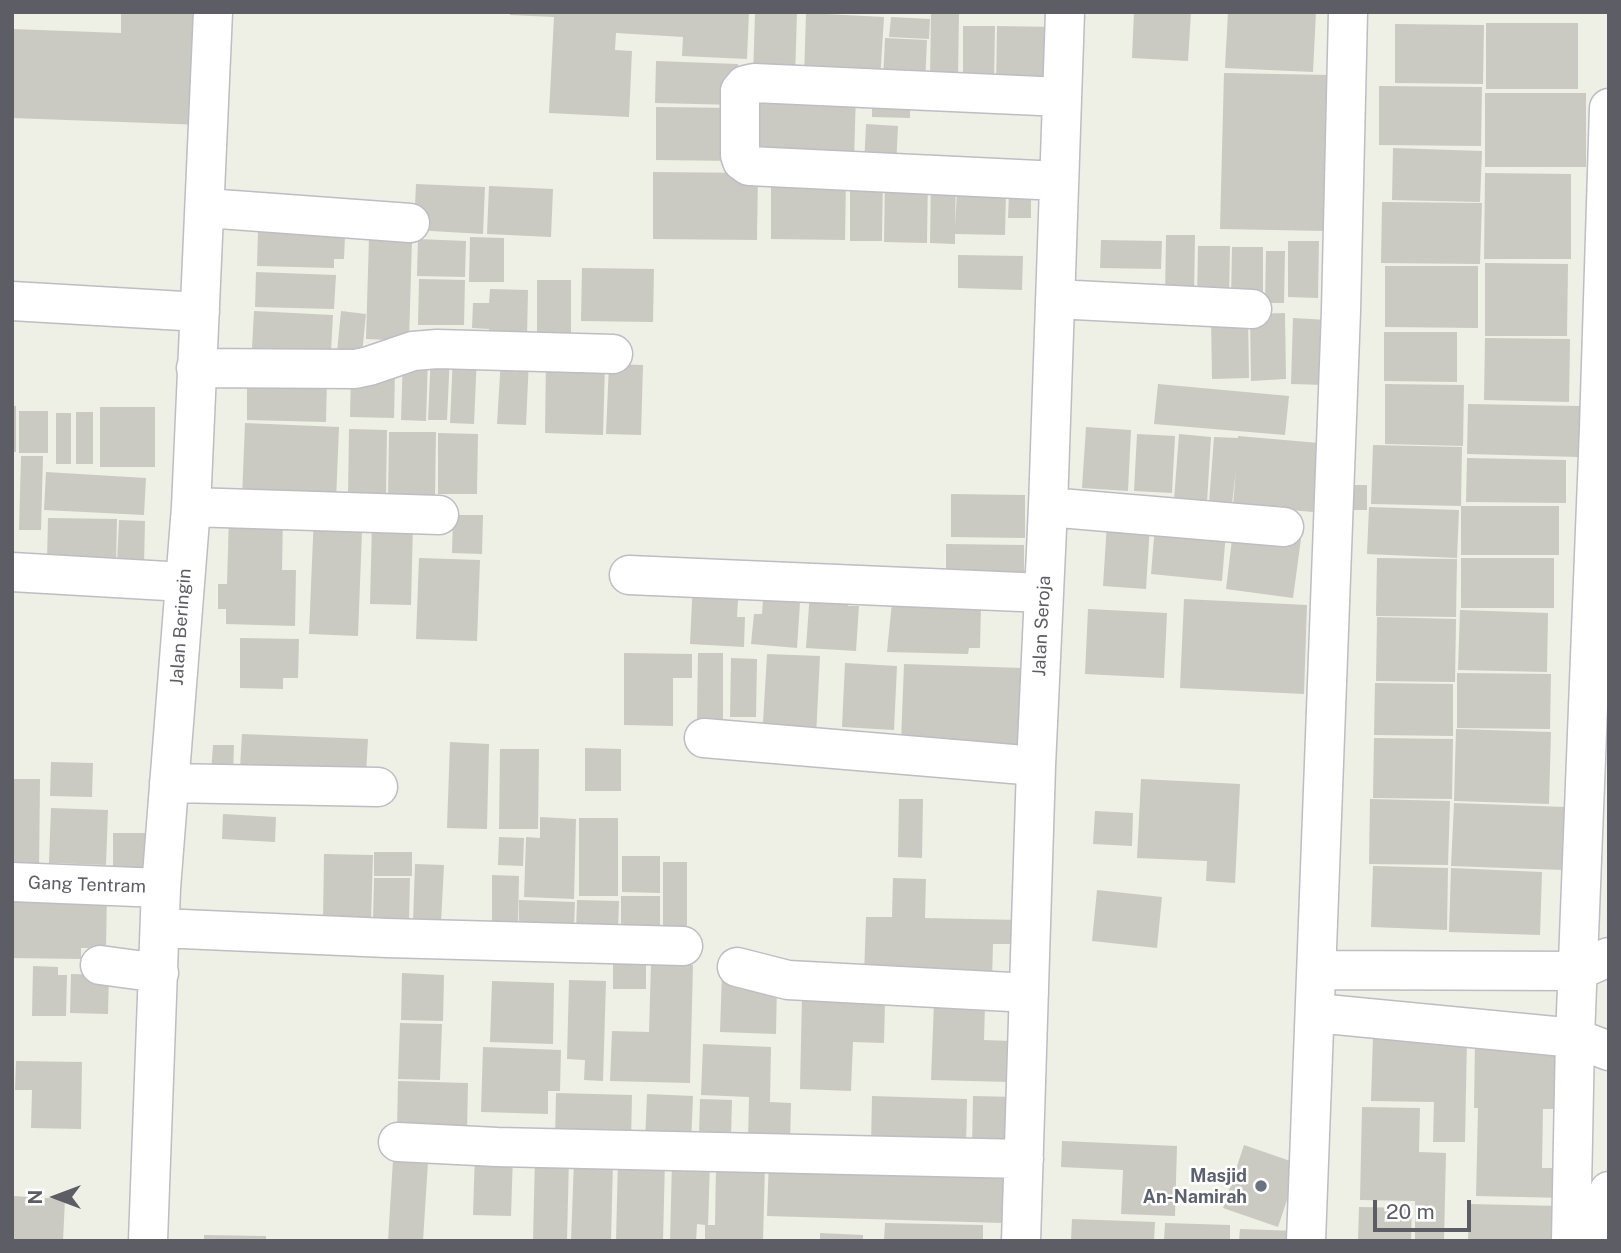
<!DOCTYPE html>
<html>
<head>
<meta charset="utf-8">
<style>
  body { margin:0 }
  #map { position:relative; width:1621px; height:1253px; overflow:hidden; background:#eeefe5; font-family:"Public Sans",sans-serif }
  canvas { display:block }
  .frame { position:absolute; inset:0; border:14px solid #5d5d66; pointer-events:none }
  .north { position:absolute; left:21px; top:1162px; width:70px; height:70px; -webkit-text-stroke:5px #fff; paint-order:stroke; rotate:270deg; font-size:19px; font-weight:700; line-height:28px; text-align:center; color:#5d5d66 }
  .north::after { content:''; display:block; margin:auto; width:24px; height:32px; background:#5d5d66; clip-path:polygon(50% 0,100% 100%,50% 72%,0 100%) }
  .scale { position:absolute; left:1373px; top:1200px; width:98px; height:32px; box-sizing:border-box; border:4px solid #5d5d66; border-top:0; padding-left:9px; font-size:21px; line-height:24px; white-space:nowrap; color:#5d5d66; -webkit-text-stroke:5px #fff; paint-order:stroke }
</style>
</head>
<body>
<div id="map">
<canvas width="1621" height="1253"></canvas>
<div class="frame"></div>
<div class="north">N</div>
<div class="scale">20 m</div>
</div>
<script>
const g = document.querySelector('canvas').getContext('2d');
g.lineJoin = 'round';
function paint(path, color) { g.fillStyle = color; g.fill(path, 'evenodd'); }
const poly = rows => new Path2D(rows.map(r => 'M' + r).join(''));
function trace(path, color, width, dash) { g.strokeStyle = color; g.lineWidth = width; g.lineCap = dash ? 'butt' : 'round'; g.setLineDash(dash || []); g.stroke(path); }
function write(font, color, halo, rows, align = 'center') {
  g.font = font + ' "Public Sans",sans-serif'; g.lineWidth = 5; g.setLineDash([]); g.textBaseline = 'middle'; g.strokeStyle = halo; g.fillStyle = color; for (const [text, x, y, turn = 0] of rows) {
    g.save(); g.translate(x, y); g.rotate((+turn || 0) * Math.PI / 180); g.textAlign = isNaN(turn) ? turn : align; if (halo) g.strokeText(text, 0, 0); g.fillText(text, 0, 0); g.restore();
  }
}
paint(poly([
  [121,12,208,12,204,125,12,118,12,29,121,33],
  [510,12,749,12,747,59,682,56,683,37,616,33,615,50,632,51,629,117,549,113,554,17,510,15],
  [755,12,797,12,795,78,753,77],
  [931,12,959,13,958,80,930,79],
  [1134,12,1191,12,1188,61,1132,58],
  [1228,12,1316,12,1313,72,1225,68],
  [806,13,884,17,880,81,804,78],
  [891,17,930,19,929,39,889,37],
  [1486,23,1578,23,1578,89,1486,89],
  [1395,24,1484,25,1483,84,1395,83],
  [963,26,995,26,994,88,963,88],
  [997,26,1056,27,1054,90,996,88],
  [885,38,927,40,925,84,883,81],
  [656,61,738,64,737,105,655,103],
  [1224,73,1330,75,1326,231,1220,229],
  [751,86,856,90,854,162,749,158],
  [1379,86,1482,87,1481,146,1379,145],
  [872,91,910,92,910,118,872,117],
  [1485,93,1586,93,1586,167,1485,167],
  [656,107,737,108,737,161,656,160],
  [866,124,898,126,896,167,864,166],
  [1393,148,1482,151,1480,202,1392,200],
  [653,172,758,173,757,240,653,239],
  [1485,173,1571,174,1571,259,1484,259],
  [850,175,883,175,882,241,850,241],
  [885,175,928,176,927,243,884,242],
  [771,176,846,177,845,240,771,239],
  [931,178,956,178,955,227,957,192,1006,193,1005,235,955,234,955,244,930,243],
  [416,184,485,187,483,234,414,230],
  [489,186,553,189,551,237,487,234],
  [1009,193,1031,194,1031,218,1008,218],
  [1382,202,1482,203,1480,264,1381,263],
  [258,232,345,235,344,259,334,259,334,268,257,266],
  [1166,235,1195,235,1194,298,1165,298],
  [369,237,412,239,409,341,366,339],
  [470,237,504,238,504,282,469,282],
  [418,239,466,241,465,277,417,276],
  [1101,240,1162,241,1161,269,1100,268],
  [1288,241,1319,241,1318,298,1288,297],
  [1198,246,1230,246,1229,300,1197,300],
  [1232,247,1263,247,1263,304,1231,303],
  [1266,251,1285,251,1284,303,1265,303],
  [958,255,1023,256,1022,290,958,288],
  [1485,263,1568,264,1567,336,1485,336],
  [1385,266,1478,266,1478,328,1385,327],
  [582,268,654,269,653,322,581,321],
  [256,272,336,275,334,309,255,307],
  [419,279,465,280,464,325,418,325],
  [537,280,571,280,571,337,537,337],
  [490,289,528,290,527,338,489,337,489,329,472,328,473,303,489,303],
  [254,311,333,315,331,352,252,348],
  [341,311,366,314,362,354,337,352],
  [1285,313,1286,379,1251,381,1250,314],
  [1248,314,1249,378,1212,379,1211,315],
  [1293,318,1328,320,1325,385,1291,384],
  [1384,332,1457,332,1457,382,1384,381],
  [1485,338,1570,339,1569,402,1484,400],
  [431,353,450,354,447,420,428,420],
  [453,355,477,356,474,424,450,423],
  [403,356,428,357,426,421,401,420],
  [546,356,605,364,603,435,545,433],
  [501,358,529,359,526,425,497,424],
  [609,364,643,365,641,435,606,434],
  [351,371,395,372,394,418,350,417],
  [247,375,327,376,326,422,247,420],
  [1158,384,1289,396,1285,435,1154,424],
  [1385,384,1464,385,1463,446,1385,444],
  [1468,404,1580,406,1579,457,1467,454],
  [12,406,16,406,16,452,12,452],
  [100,407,155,407,155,467,100,467],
  [19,411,48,411,48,453,19,453],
  [76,412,93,412,93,464,76,464],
  [56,413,71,413,71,464,56,464],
  [245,423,339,427,336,501,242,498],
  [1086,427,1131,430,1128,491,1082,488],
  [349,429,387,430,386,498,348,497],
  [389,432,436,432,435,498,388,498],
  [438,433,478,434,477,494,438,494],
  [1137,434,1175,436,1172,493,1134,491],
  [1179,434,1211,437,1207,502,1174,500],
  [1238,436,1319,443,1313,512,1233,505,1236,469,1232,504,1209,503,1214,437,1238,438],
  [1373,445,1462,447,1461,506,1371,504],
  [21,456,43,456,41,530,19,530],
  [1467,458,1566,460,1566,503,1466,502],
  [46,472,146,478,144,515,44,510],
  [1343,485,1367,485,1367,510,1342,510],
  [951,494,1025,495,1025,538,951,537],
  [1461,506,1559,506,1559,555,1461,555],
  [1369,507,1459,510,1457,558,1367,554],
  [314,514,362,531,358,636,309,634],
  [229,515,283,517,282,570,296,570,295,626,226,624,226,609,218,609,218,584,227,584],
  [453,515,483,515,482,554,452,553],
  [48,518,117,519,116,564,47,561],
  [119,520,145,521,144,565,117,564],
  [372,522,413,523,411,605,370,604],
  [1107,523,1150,526,1146,589,1103,586],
  [1155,525,1226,532,1222,581,1151,574],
  [1233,531,1301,539,1293,598,1226,589],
  [946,544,1024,545,1024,579,946,578],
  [419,558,480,560,477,641,416,639],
  [1377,558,1457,559,1456,617,1376,616],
  [1461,558,1554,558,1554,608,1461,608],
  [693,581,739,583,737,617,745,617,744,647,690,644],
  [764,585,801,588,797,648,751,644,754,614,762,614],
  [810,591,849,593,848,606,859,606,856,651,806,648],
  [1184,599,1307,605,1304,694,1180,688],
  [892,602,981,605,980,648,969,648,968,654,887,652],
  [1088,609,1167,613,1164,678,1085,674],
  [1460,610,1548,613,1547,672,1458,670],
  [1377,617,1456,619,1455,682,1376,681],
  [240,638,299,639,298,678,283,678,283,689,240,688],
  [624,653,692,654,692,678,673,678,673,726,624,725],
  [698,653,723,653,723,723,697,723],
  [767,654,820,656,816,737,777,735,777,724,763,723],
  [731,658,757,659,756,717,730,717],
  [845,663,897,666,894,730,842,727],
  [904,664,1022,668,1020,746,901,742],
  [1457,673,1551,674,1550,729,1457,728],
  [1375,683,1453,684,1453,736,1374,735],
  [1456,729,1551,732,1549,804,1454,801],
  [242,734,368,739,366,774,240,768],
  [1374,738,1453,739,1452,799,1373,798],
  [450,742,489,744,487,829,447,828],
  [213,745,234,745,233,775,211,774],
  [585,748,621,749,621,791,585,791],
  [500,749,539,749,538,829,499,829],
  [51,762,93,763,92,797,50,796],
  [12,779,40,779,39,873,12,873],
  [1141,779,1240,784,1235,883,1206,881,1207,861,1137,858],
  [899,799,923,799,922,858,898,857],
  [1370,799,1450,801,1448,865,1369,864],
  [1454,803,1565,807,1563,870,1451,866],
  [51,808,108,810,106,865,49,863],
  [1095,811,1133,813,1132,846,1093,844],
  [223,814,276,817,275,842,222,839],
  [540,817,576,819,574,899,524,897,526,837,540,838],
  [579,818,618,818,618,896,579,896],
  [113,833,159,833,159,874,113,874],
  [499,837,524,838,523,866,498,865],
  [374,852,412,852,412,876,374,876],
  [324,854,373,855,371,921,323,920],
  [622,856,660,856,660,893,622,892],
  [663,862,687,862,687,927,663,927],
  [415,864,444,865,441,923,413,922],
  [1373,866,1448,868,1447,930,1371,927],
  [1451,868,1542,872,1540,935,1449,932],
  [492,875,519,876,518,926,492,926],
  [374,878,410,878,409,921,373,921],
  [893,878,926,879,925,918,1020,920,1020,944,993,944,992,979,864,976,866,917,892,917],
  [1097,890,1162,897,1157,948,1092,941],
  [13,891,107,893,106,948,81,948,81,959,12,958],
  [621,896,660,896,660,933,621,933],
  [519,900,575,902,574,928,519,926],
  [577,900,619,901,618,930,576,930],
  [613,954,646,954,646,989,613,989],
  [651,964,693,965,690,1083,610,1081,612,1031,649,1032],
  [33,966,58,967,58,975,67,975,66,1016,32,1016],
  [722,972,777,984,776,1034,720,1032],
  [402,973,444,975,443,1021,401,1020],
  [71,974,109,975,108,1014,70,1013],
  [569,980,606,981,603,1081,584,1080,585,1060,567,1059],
  [492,981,554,983,553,1044,490,1042],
  [802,996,885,999,884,1043,853,1042,851,1091,800,1089],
  [934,1002,985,1004,984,1040,1011,1041,1010,1082,931,1080],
  [400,1023,442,1024,440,1080,398,1079],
  [1373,1035,1467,1037,1465,1142,1433,1142,1434,1102,1371,1101],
  [1475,1036,1561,1037,1559,1109,1543,1109,1542,1168,1568,1168,1567,1198,1476,1196,1478,1108,1474,1108],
  [703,1044,771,1047,770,1102,791,1103,790,1143,748,1142,749,1097,701,1095],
  [483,1047,561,1050,560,1091,548,1091,548,1114,481,1112],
  [16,1061,82,1062,81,1129,31,1128,32,1090,15,1090],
  [398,1081,468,1083,467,1132,397,1130],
  [556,1093,632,1095,631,1142,555,1139],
  [647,1094,693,1096,691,1144,645,1142],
  [872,1096,967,1099,966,1149,871,1146],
  [973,1096,1016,1097,1015,1149,972,1148],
  [700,1099,732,1100,731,1137,699,1136],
  [1362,1107,1420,1108,1419,1152,1446,1153,1444,1241,1415,1241,1415,1201,1360,1200],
  [1062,1141,1177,1146,1175,1216,1121,1214,1123,1170,1061,1167],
  [1244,1145,1299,1164,1278,1227,1223,1208],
  [475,1152,513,1154,511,1216,473,1215],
  [535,1157,569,1158,567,1241,533,1241],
  [769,1158,1005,1165,1003,1223,767,1216],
  [618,1159,665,1161,663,1241,616,1241],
  [393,1160,428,1162,423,1241,388,1241],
  [574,1160,613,1161,611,1241,571,1241],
  [672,1161,710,1162,708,1225,715,1225,716,1164,765,1165,763,1241,705,1241,705,1225,697,1224,696,1241,670,1241],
  [12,1196,65,1199,63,1241,12,1241],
  [1469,1204,1560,1206,1559,1241,1468,1241],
  [1359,1207,1412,1208,1411,1241,1358,1241],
  [1072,1219,1155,1222,1154,1241,1071,1241],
  [885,1223,983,1225,983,1241,884,1241],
  [1165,1223,1230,1225,1230,1241,1164,1241],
  [1240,1229,1298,1231,1298,1241,1239,1241],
  [820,1233,863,1235,863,1241,820,1241],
  [204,1235,266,1236,266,1241,204,1241]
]), '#cacac2');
const minor = poly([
  [1059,181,749,166,742,161,740,155,740,91,745,85,754,83,1062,97],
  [206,208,410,223],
  [1055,299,1252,309],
  [12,301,200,312],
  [196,368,355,369,369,366,413,351,437,349,613,354],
  [191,507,439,515],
  [1048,507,1284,527],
  [12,572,184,582],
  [629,575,1044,593],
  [704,738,1036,766],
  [169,783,378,787],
  [12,882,161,888],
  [160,928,387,938,683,946],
  [100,965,159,973],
  [737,967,788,980,1029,993],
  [1317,970,1577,971,1609,957],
  [1316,1013,1575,1038,1609,1051],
  [398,1142,497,1147,1024,1159],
  [148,1241,161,888,191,507,213,12],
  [1021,1241,1036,766,1048,507,1065,12],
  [1306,1241,1341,311,1348,12],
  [1571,1241,1575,1038,1599,428,1609,108],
  [1607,1241,1609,1191]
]);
trace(minor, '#bdbdc4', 41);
trace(minor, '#fff', 38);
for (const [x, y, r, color] of [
  [1261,1186,7,"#6b7280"]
]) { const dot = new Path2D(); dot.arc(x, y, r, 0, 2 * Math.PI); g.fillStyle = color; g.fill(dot); trace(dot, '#fff', 2.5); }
write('18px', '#5d5d66', '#fff', [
  ["Jalan Seroja",1042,626,-87],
  ["Jalan Beringin",181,627,-86],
  ["Gang Tentram",87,885,2]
]);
write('bold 18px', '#5b616d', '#fff', [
  ["Masjid",1247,1176],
  ["An-Namirah",1247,1197]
], 'right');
</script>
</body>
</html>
